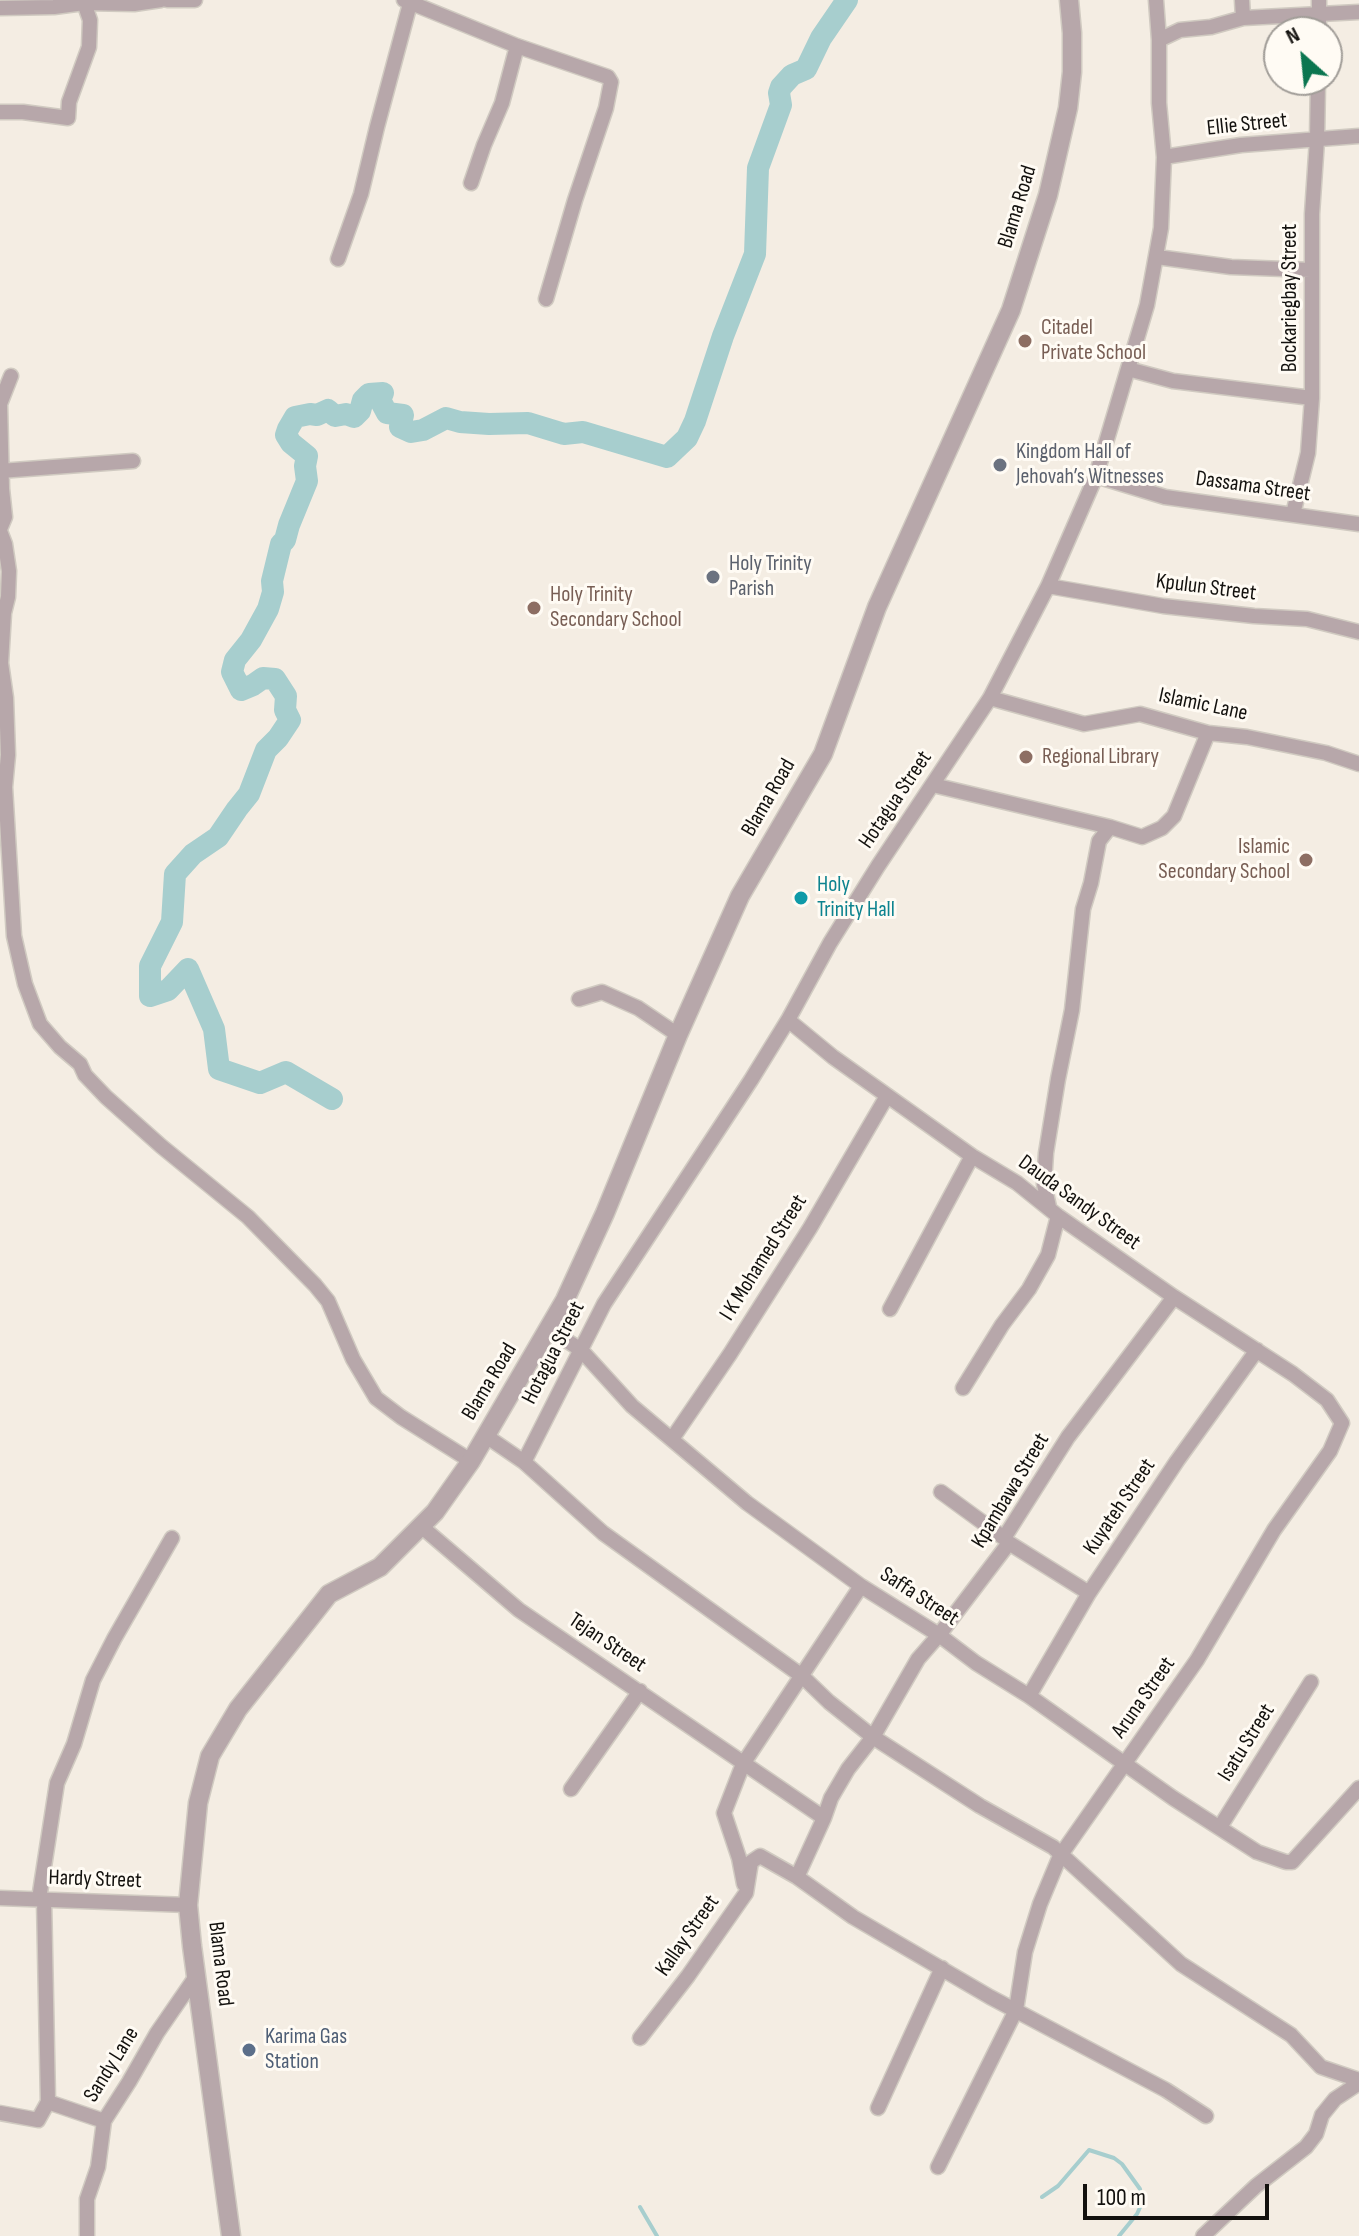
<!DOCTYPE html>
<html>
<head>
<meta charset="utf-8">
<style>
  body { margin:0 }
  #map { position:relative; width:1359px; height:2236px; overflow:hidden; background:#f4ede3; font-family:"Sofia Sans Condensed",sans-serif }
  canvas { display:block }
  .north { position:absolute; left:1263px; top:16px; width:80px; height:80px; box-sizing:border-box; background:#fffbf4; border:2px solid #a19d98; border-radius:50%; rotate:333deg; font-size:22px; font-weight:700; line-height:32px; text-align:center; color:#13110e }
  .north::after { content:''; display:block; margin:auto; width:28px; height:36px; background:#0b7650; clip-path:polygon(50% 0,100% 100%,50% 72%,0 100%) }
  .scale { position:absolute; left:1083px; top:2184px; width:186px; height:36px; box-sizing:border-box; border:4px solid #13110e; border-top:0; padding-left:10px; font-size:24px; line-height:28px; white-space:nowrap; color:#13110e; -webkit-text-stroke:6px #fffbf4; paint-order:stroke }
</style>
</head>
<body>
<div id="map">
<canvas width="1359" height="2236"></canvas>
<div class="north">N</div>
<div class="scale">100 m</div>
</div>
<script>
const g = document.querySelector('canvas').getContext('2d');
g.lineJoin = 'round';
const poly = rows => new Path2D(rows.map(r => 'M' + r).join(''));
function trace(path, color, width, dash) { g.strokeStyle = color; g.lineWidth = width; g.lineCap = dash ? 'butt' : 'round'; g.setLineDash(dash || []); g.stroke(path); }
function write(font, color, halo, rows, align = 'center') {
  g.font = font + ' "Sofia Sans Condensed",sans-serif'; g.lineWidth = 6; g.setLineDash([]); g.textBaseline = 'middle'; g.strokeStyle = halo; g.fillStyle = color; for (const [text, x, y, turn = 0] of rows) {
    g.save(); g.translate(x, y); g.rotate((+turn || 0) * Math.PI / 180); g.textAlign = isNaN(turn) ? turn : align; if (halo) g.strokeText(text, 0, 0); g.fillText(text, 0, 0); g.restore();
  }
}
trace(poly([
  [1042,2197,1058,2186,1089,2150,1114,2158,1122,2164,1140,2189,1142,2203,1137,2214,1119,2236],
  [640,2207,657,2236]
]), '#a7cece', 4);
trace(poly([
  [332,1099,286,1072,260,1083,219,1069,214,1029,188,969,168,990,150,996,150,966,172,922,175,874,193,854,218,837,237,809,249,794,266,750,278,738,290,720,285,710,286,696,275,679,263,678,253,685,241,690,232,672,235,660,251,640,268,609,273,592,272,581,281,544,285,540,289,525,307,481,305,466,307,456,291,443,286,435,288,429,295,417,310,414,317,415,328,410,335,416,346,414,354,417,360,411,363,400,369,394,383,393,380,400,387,413,403,415,400,427,411,432,423,430,446,418,460,422,489,424,528,423,564,434,583,432,667,457,687,438,695,421,723,336,755,254,758,168,781,105,779,93,781,87,792,75,806,69,821,38,847,0]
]), '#a7cece', 22);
const minor = poly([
  [167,0,195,0],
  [404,0,517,46,608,77,611,82,606,108,575,200,546,299],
  [1156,0,1159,40,1159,103,1164,157,1241,145,1359,136],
  [1242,0,1243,18],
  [1319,0,1319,32],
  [0,8,54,7,84,3,134,4,161,0],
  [1159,40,1180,30,1211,27,1243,18,1359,12],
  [0,112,23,112,68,118,69,102,89,47,90,20,84,3],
  [471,183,484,145,502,103,517,46],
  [1157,257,1231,267,1311,270],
  [338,259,361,194,377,127,411,0],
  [1128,369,1173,381,1312,398],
  [0,471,133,461],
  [1096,476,1165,497,1359,524],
  [1293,514,1308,453,1312,398,1312,214,1317,140,1318,80],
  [0,529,5,517,2,489,0,404,11,376],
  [0,531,5,544,9,571,8,597,4,613,1,663,6,698,8,755,5,787,14,936,25,984,40,1024,60,1047,80,1064,85,1075,106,1097,161,1146,248,1217,315,1285,328,1301,353,1359,376,1398,401,1417,471,1461],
  [1048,586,1163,606,1254,616,1307,619,1359,632],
  [990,698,1084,724,1140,714,1208,733,1247,737,1326,753,1359,764],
  [933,785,1110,827,1142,837,1162,828,1174,816,1208,733],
  [579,999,602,992,638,1008,678,1035],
  [788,1020,833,1057,972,1156,1017,1183,1058,1216,1174,1297,1293,1374,1327,1400,1342,1423,1330,1451,1274,1530,1197,1660,1060,1856,1040,1904,1025,1952,1016,2010,938,2167],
  [1049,1207,1044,1184,1046,1153,1058,1079,1072,1010,1083,909,1091,883,1099,841,1110,827],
  [890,1309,972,1156],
  [549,1329,581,1350,632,1406,747,1503,861,1586,939,1635,976,1663,1029,1696,1173,1798,1257,1852,1286,1862,1292,1862,1359,1788],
  [963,1388,1002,1325,1029,1289,1048,1255,1058,1216],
  [486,1436,524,1462,603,1533,802,1676,829,1702,873,1737,980,1806,1053,1847,1181,1964,1291,2035,1321,2067,1359,2080],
  [672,1439,730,1354,810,1228,887,1096],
  [524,1462,604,1304,751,1080,788,1020,830,943,878,866,990,698,1048,586,1096,476,1147,305,1161,228,1164,157],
  [941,1492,1004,1538],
  [422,1527,519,1610,824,1818],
  [1009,1543,1089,1593],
  [1029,1696,1089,1593,1177,1461,1257,1350],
  [571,1789,640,1691],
  [1220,1827,1311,1682],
  [797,1877,824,1818,831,1798,848,1769,873,1737,918,1659,939,1635,1009,1543,1004,1538,1068,1437,1174,1297],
  [744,1884,739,1858,724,1813,743,1764,861,1586],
  [0,1898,188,1905],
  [39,1899,57,1783,74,1744,93,1680,114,1639,172,1538],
  [44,1899,48,2102],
  [640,2038,688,1976,746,1893,751,1862,760,1856,797,1877,853,1917,990,1997,1166,2090,1206,2116],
  [878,2108,942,1968],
  [0,2113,38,2120,48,2102,104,2121,129,2082,157,2033,197,1975],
  [87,2236,87,2199,98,2167,104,2121],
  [1203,2236,1256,2186,1306,2147,1316,2134,1322,2115,1335,2099,1359,2083]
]);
const tertiary = poly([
  [231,2236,192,1946,188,1905,198,1803,210,1756,238,1709,329,1594,380,1567,435,1512,471,1461,565,1300,605,1213,678,1035,740,896,823,754,877,607,1011,310,1048,195,1068,108,1072,72,1072,33,1069,0]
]);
trace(minor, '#d0cac1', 17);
trace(tertiary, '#d0cac1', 21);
trace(minor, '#b7a7aa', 14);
trace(tertiary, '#b7a7aa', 18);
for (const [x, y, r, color] of [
  [1025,341,8,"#8d6e63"],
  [1000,465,8,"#6b7280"],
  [713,577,8,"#6b7280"],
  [534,608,8,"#8d6e63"],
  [1026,757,8,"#8d6e63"],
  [1306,860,8,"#8d6e63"],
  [801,898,8,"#0f9aa8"],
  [249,2050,8,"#5c6f8a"]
]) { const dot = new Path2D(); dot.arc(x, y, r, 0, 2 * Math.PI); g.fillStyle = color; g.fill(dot); trace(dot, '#fffbf4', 3); }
write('22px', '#13110e', '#fffbf4', [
  ["Ellie Street",1247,125,-6],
  ["Blama Road",1018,207,-73],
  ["Bockariegbay Street",1290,298,-90],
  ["Dassama Street",1253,487,8],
  ["Kpulun Street",1206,588,7],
  ["Islamic Lane",1203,705,12],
  ["Blama Road",769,798,-60],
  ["Hotagua Street",896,800,-56],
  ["Dauda Sandy Street",1079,1203,36],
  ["I K Mohamed Street",764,1258,-58],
  ["Hotagua Street",554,1353,-63],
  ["Blama Road",490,1382,-59],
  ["Kpambawa Street",1011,1491,-59],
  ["Kuyateh Street",1120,1507,-56],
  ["Saffa Street",919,1597,33],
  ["Tejan Street",607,1643,34],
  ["Aruna Street",1144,1698,-55],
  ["Isatu Street",1247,1743,-58],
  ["Hardy Street",95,1880,2],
  ["Kallay Street",688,1936,-55],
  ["Blama Road",220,1964,83],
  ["Sandy Lane",112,2065,-58]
]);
write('22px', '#785e54', '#fffbf4', [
  ["Citadel",1041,328],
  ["Private School",1041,353],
  ["Holy Trinity",550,595],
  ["Secondary School",550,620],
  ["Regional Library",1042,757],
  ["Islamic",1290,847,"right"],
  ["Secondary School",1290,872,"right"]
], 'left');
write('22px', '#5b616d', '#fffbf4', [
  ["Kingdom Hall of",1016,452],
  ["Jehovah’s Witnesses",1016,477],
  ["Holy Trinity",729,564],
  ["Parish",729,589]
], 'left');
write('22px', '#0d838f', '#fffbf4', [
  ["Holy",817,885],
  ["Trinity Hall",817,910]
], 'left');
write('22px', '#4e5e75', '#fffbf4', [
  ["Karima Gas",265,2037],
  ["Station",265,2062]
], 'left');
</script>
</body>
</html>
